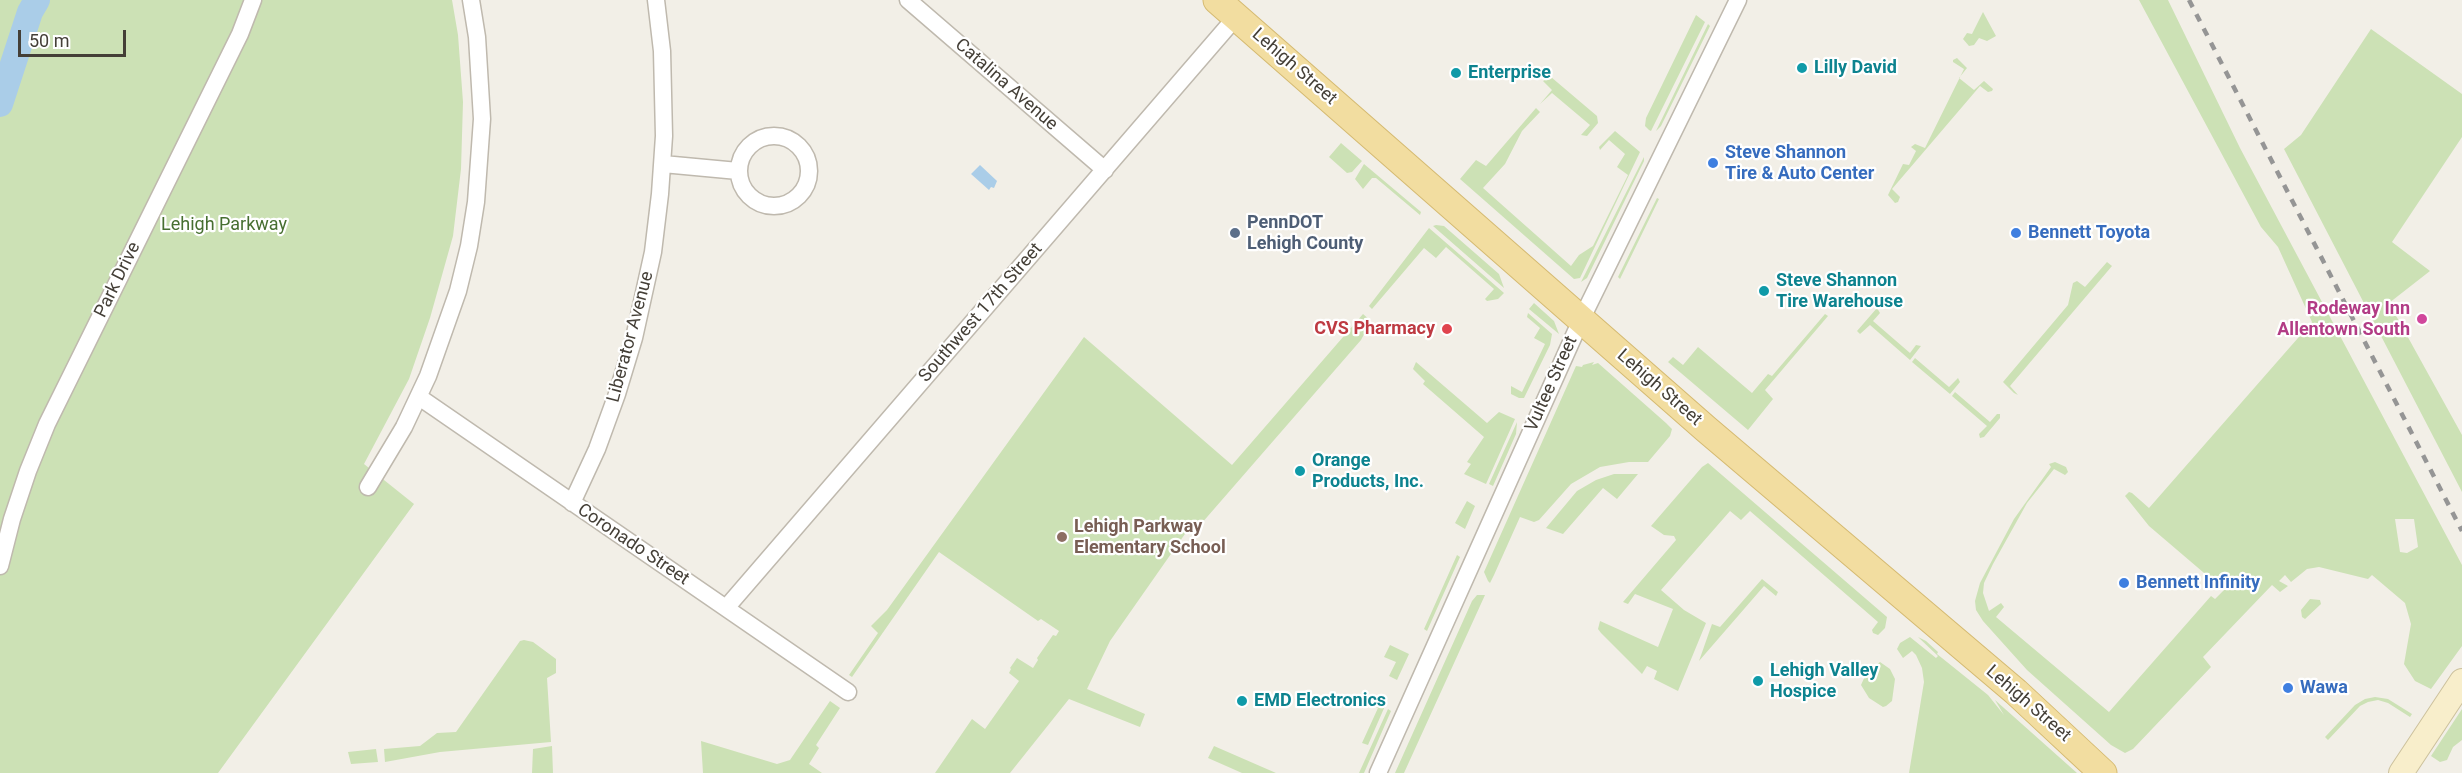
<!DOCTYPE html>
<html>
<head>
<meta charset="utf-8">
<style>
  body { margin:0 }
  #map { position:relative; width:2462px; height:773px; overflow:hidden; background:#f2efe7; font-family:Roboto,sans-serif }
  canvas { display:block }
  .scale { position:absolute; left:18px; top:30px; width:108px; height:27px; box-sizing:border-box; border:3px solid #443f37; border-top:0; padding-left:8px; font-size:18px; line-height:21px; white-space:nowrap; color:#443f37; -webkit-text-stroke:4px #fff; paint-order:stroke }
</style>
</head>
<body>
<div id="map">
<canvas width="2462" height="773"></canvas>
<div class="scale">50 m</div>
</div>
<script>
const g = document.querySelector('canvas').getContext('2d');
g.lineJoin = 'round';
function paint(path, color) { g.fillStyle = color; g.fill(path, 'evenodd'); }
const poly = rows => new Path2D(rows.map(r => 'M' + r).join(''));
function trace(path, color, width, dash) { g.strokeStyle = color; g.lineWidth = width; g.lineCap = dash ? 'butt' : 'round'; g.setLineDash(dash || []); g.stroke(path); }
function write(font, color, halo, rows, align = 'center') {
  g.font = font + ' Roboto,sans-serif'; g.lineWidth = 4.5; g.setLineDash([]); g.textBaseline = 'middle'; g.strokeStyle = halo; g.fillStyle = color; for (const [text, x, y, turn = 0] of rows) {
    g.save(); g.translate(x, y); g.rotate((+turn || 0) * Math.PI / 180); g.textAlign = isNaN(turn) ? turn : align; if (halo) g.strokeText(text, 0, 0); g.fillText(text, 0, 0); g.restore();
  }
}
paint(poly([
  [0,0,452,0,458,35,463,102,461,169,453,236,430,318,409,379,364,464,414,504,218,773,0,773],
  [2139,0,2168,0,2240,148,2462,565,2462,646,2431,689,2415,681,2404,664,2411,624,2405,603,2372,575,2368,579,2319,567,2307,569,2291,582,2285,575,2279,581,2288,586,2280,592,2272,585,2203,657,2211,667,2133,749,2125,753,2111,745,2027,670,1983,621,1976,610,1975,601,1980,583,2014,519,2051,467,2049,464,2055,462,2066,467,2068,472,2065,475,2054,469,2027,503,1993,564,1984,583,1983,593,1989,611,2001,603,2004,607,1996,617,2109,712,2211,596,2215,599,2224,590,2149,526,2125,496,2129,492,2132,493,2149,508,2312,322,2278,247,2261,227],
  [2395,519,2414,519,2418,547,2407,553,2400,552],
  [1983,12,1996,36,1987,41,1979,38,1974,45,1969,46,1963,39,1967,33,1972,34],
  [1696,15,1705,22,1651,131,1649,130,1645,126,1646,118],
  [1708,24,1710,26,1661,126,1656,131],
  [2371,29,2462,94,2462,137,2392,242,2430,271,2389,303,2462,435,2462,492,2284,149,2301,135],
  [1957,58,1967,68,1959,78,1974,90,1984,81,1993,89,1992,91,1988,92,1980,86,1892,189,1900,197,1898,202,1895,203,1888,195,1903,164,1909,165,1916,151,1911,147,1915,144,1925,148,1964,69,1953,62,1953,60],
  [1551,77,1597,116,1598,123,1587,136,1581,135,1590,125,1552,93,1540,104,1552,90,1543,81],
  [1536,108,1540,112,1522,131,1505,164,1483,188,1571,266,1579,255,1593,246,1628,175,1617,167,1625,154,1609,140,1600,150,1599,147,1615,131,1640,152,1580,278,1574,279,1460,179,1476,160,1486,166],
  [1341,143,1362,161,1352,172,1347,173,1329,157],
  [1644,157,1644,161,1587,278,1581,282],
  [1364,164,1421,212,1420,215,1376,178,1372,178,1363,189,1355,179],
  [1657,198,1659,199,1620,279,1618,277],
  [1436,225,1444,226,1499,274,1504,288,1433,226],
  [1429,228,1504,293,1498,299,1487,301,1485,299,1494,289,1446,247,1436,258,1424,248,1372,309,1369,306],
  [2107,262,2112,266,2010,386,2018,395,2014,393,2003,382,2068,305,2073,283,2077,281,2085,287],
  [1534,303,1554,321,1559,334,1529,309],
  [1877,308,1880,313,1873,321,1910,353,1916,345,1921,346,1910,360,1870,325,1860,334,1857,331],
  [1528,313,1552,334,1550,345,1524,398,1519,398,1511,394,1511,386,1522,392,1545,344,1534,338,1540,328,1527,317],
  [1363,314,1371,321,1361,340,1201,524,1194,521,1110,641,1087,689,1145,714,1140,727,1069,699,1010,773,935,773,972,719,985,729,1019,681,1009,673,1011,669,1010,668,1017,658,1033,668,1038,660,1037,658,1053,635,1056,636,1059,631,1041,619,1038,621,939,552,852,677,849,675,878,633,871,626,887,610,1084,337,1232,465],
  [1825,314,1828,316,1765,390,1773,399,1748,430,1668,362,1673,357,1683,365,1698,347,1752,393,1768,374,1772,376],
  [1915,358,1949,387,1958,378,1960,382,1950,394,1912,362],
  [1416,362,1487,423,1499,412,1515,419,1486,484,1464,474,1471,464,1467,462,1484,437,1423,384,1425,381,1413,369],
  [1594,362,1592,365,1598,363,1666,423,1672,429,1670,436,1648,462,1629,462,1600,467,1571,484,1539,520,1534,522,1520,517,1494,575,1490,583,1488,581,1484,572,1576,366,1582,367,1583,365],
  [1955,392,1990,422,1997,414,2000,414,2000,418,1984,437,1980,438,1979,434,1987,426,1952,396],
  [1517,422,1516,434,1493,486,1489,484],
  [1708,463,1887,617,1885,628,1878,635,1873,633,1872,630,1878,622,1750,511,1741,520,1730,511,1661,590,1684,610,1706,623,1678,691,1654,679,1657,671,1647,666,1642,674,1601,633,1598,629,1600,621,1658,647,1673,609,1635,594,1628,604,1623,602,1676,540,1674,536,1664,535,1651,526,1702,467],
  [1614,474,1638,474,1617,499,1603,488,1563,534,1546,528,1577,491,1596,480],
  [1467,501,1475,506,1465,529,1455,523],
  [1457,555,1460,557,1427,631,1424,629],
  [1762,579,1778,592,1776,596,1764,586,1699,661,1712,624,1720,627],
  [1477,595,1485,595,1404,773,1395,773,1472,601],
  [2310,599,2320,600,2321,604,2305,619,2302,617,2301,610],
  [1910,637,1936,658,1938,656,1918,637,1926,641,1938,652,1937,654,1988,695,2004,715,1995,700,2077,773,1909,773,1924,682,1922,668,1916,655,1912,651,1903,658,1897,649,1900,643],
  [524,640,533,642,556,659,556,673,547,678,551,742,440,752,385,762,384,749,420,746,437,733,456,732,520,641],
  [1390,645,1409,654,1397,680,1389,676,1396,662,1384,657],
  [1880,662,1890,669,1895,679,1892,701,1886,706,1883,707,1869,698,1861,685,1866,674],
  [2375,697,2388,699,2412,714,2410,717,2388,703,2378,700,2368,702,2360,706,2328,740,2325,737,2355,705,2365,699],
  [1372,699,1385,706,1368,745,1362,743,1378,708,1368,703],
  [830,701,840,708,816,745,819,748,809,764,822,773,703,773,701,741,777,764,790,760],
  [1388,709,1391,711,1364,773,1359,773],
  [2462,709,2462,740,2453,747,2447,760,2440,762,2431,756],
  [552,746,553,773,532,773,533,749],
  [1214,746,1276,773,1242,773,1208,758],
  [376,749,378,762,351,764,348,752]
]), '#cce1b5');
paint(poly([
  [980,165,997,181,994,188,991,187,989,190,971,174]
]), '#aacde8');
trace(poly([
  [0,104,30,12,37,0]
]), '#aacde8', 26);
const street = poly([
  [908,0,1105,170],
  '739 171a35 35 0 1 1 70 0a35 35 0 1 1-70 0Z',
  [663,164,738,171],
  [419,397,848,692],
  [368,487,404,427,428,376,458,291,469,246,476,202,482,119,477,37,471,0],
  [572,503,597,449,617,394,634,338,653,252,660,194,664,136,662,51,656,0],
  [0,566,12,519,28,471,47,424,240,34,253,0],
  [726,608,1236,17],
  [1378,773,1581,320,1738,0]
]);
const secondary = poly([
  [2401,773,2462,681]
]);
const primary = poly([
  [1217,0,1706,429,2016,692,2103,773]
]);
trace(street, '#bfb9ae', 19);
trace(secondary, '#ccc19c', 26);
trace(primary, '#d5ba71', 29);
trace(street, '#fff', 16);
trace(secondary, '#f8eecb', 24);
trace(primary, '#f2dda0', 27);
trace(poly([
  [2189,0,2462,531]
]), '#959595', 4.5, [8, 8]);
for (const [x, y, r, color] of [
  [1802,68,6,"#0f9aa8"],
  [1456,73,6,"#0f9aa8"],
  [1713,163,6,"#3f7fe0"],
  [1235,233,6,"#5c6f8a"],
  [2016,233,6,"#3f7fe0"],
  [1764,291,6,"#0f9aa8"],
  [2422,319,6,"#d1479c"],
  [1447,329,6,"#e0444e"],
  [1300,471,6,"#0f9aa8"],
  [1062,537,6,"#8d6e63"],
  [2124,583,6,"#3f7fe0"],
  [1758,681,6,"#0f9aa8"],
  [2288,688,6,"#3f7fe0"],
  [1242,701,6,"#0f9aa8"]
]) { const dot = new Path2D(); dot.arc(x, y, r, 0, 2 * Math.PI); g.fillStyle = color; g.fill(dot); trace(dot, '#fff', 2); }
write('18px', '#443f37', '#fff', [
  ["Lehigh Street",1294,67,41],
  ["Catalina Avenue",1006,85,41],
  ["Park Drive",118,280,-64],
  ["Southwest 17th Street",981,313,-49],
  ["Liberator Avenue",631,337,-75],
  ["Vultee Street",1552,384,-66],
  ["Lehigh Street",1659,388,41],
  ["Coronado Street",633,545,34],
  ["Lehigh Street",2028,704,41]
]);
write('bold 18px', '#0d838f', '#fff', [
  ["Lilly David",1814,68],
  ["Enterprise",1468,73],
  ["Steve Shannon",1776,281],
  ["Tire Warehouse",1776,302],
  ["Orange",1312,461],
  ["Products, Inc.",1312,482],
  ["Lehigh Valley",1770,671],
  ["Hospice",1770,692],
  ["EMD Electronics",1254,701]
], 'left');
write('bold 18px', '#366cbe', '#fff', [
  ["Steve Shannon",1725,153],
  ["Tire & Auto Center",1725,174],
  ["Bennett Toyota",2028,233],
  ["Bennett Infinity",2136,583],
  ["Wawa",2300,688]
], 'left');
write('bold 18px', '#4e5e75', '#fff', [
  ["PennDOT",1247,223],
  ["Lehigh County",1247,244]
], 'left');
write('18px', '#476f31', '#fff', [
  ["Lehigh Parkway",224,225]
]);
write('bold 18px', '#b23c85', '#fff', [
  ["Rodeway Inn",2410,309],
  ["Allentown South",2410,330]
], 'right');
write('bold 18px', '#be3a42', '#fff', [
  ["CVS Pharmacy",1435,329]
], 'right');
write('bold 18px', '#785e54', '#fff', [
  ["Lehigh Parkway",1074,527],
  ["Elementary School",1074,548]
], 'left');
</script>
</body>
</html>
